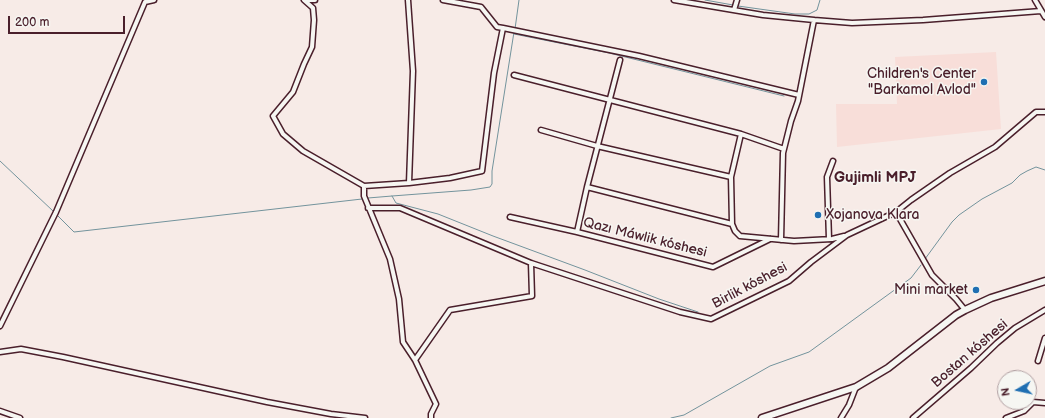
<!DOCTYPE html>
<html>
<head>
<meta charset="utf-8">
<style>
  body { margin:0 }
  #map { position:relative; width:1045px; height:418px; overflow:hidden; background:#f7ebe7; font-family:"Balsamiq Sans",sans-serif }
  canvas { display:block }
  .north { position:absolute; left:997px; top:370px; width:40px; height:40px; box-sizing:border-box; background:#f6f6f2; border:1px solid #b1a0a2; border-radius:50%; rotate:261deg; font-size:11px; font-weight:700; line-height:16px; text-align:center; color:#4a1f2b }
  .north::after { content:''; display:block; margin:auto; width:14px; height:18px; background:#1f6fb2; clip-path:polygon(50% 0,100% 100%,50% 72%,0 100%) }
  .scale { position:absolute; left:8px; top:16px; width:117px; height:18px; box-sizing:border-box; border:2px solid #4a1f2b; border-top:0; padding-left:5px; font-size:12px; line-height:14px; white-space:nowrap; color:#4a1f2b; -webkit-text-stroke:3px #f6f6f2; paint-order:stroke }
</style>
</head>
<body>
<div id="map">
<canvas width="1045" height="418"></canvas>
<div class="north">N</div>
<div class="scale">200 m</div>
</div>
<script>
const g = document.querySelector('canvas').getContext('2d');
g.lineJoin = 'round';
function paint(path, color) { g.fillStyle = color; g.fill(path, 'evenodd'); }
const poly = rows => new Path2D(rows.map(r => 'M' + r).join(''));
function trace(path, color, width, dash) { g.strokeStyle = color; g.lineWidth = width; g.lineCap = dash ? 'butt' : 'round'; g.setLineDash(dash || []); g.stroke(path); }
function write(font, color, halo, rows, align = 'center') {
  g.font = font + ' "Balsamiq Sans",sans-serif'; g.lineWidth = 3; g.setLineDash([]); g.textBaseline = 'middle'; g.strokeStyle = halo; g.fillStyle = color; for (const [text, x, y, turn = 0] of rows) {
    g.save(); g.translate(x, y); g.rotate((+turn || 0) * Math.PI / 180); g.textAlign = isNaN(turn) ? turn : align; if (halo) g.strokeText(text, 0, 0); g.fillText(text, 0, 0); g.restore();
  }
}
paint(poly([
  [996,52,1001,129,837,147,836,104,897,104,895,57]
]), '#f8ded9');
trace(poly([
  [705,0,733,5],
  [738,6,795,14,809,14,817,10,820,0],
  [515,29,519,0],
  [514,34,609,53,784,96],
  [0,161,53,211],
  [392,196,396,203,438,214,493,236,585,270,659,299,698,312],
  [368,198,392,196,471,190,490,187,492,184,492,171,514,32],
  [57,215,74,232,362,199],
  [925,259,952,222,959,215,982,199,1012,183,1020,175,1027,171,1036,167,1045,170],
  [671,418,684,415,770,366,809,352,911,278,921,265]
]), '#73939c', 1);
const street = poly([
  [304,0,313,8,314,20,312,47,304,64,293,92,273,116,283,134,303,151,364,186,409,183,450,178,482,171,494,73,503,28],
  [306,0,315,0],
  [408,0,413,71,409,183],
  [443,0,481,7,497,27,503,28,639,56,799,95],
  [674,0,763,15,814,20,852,23,923,20,1041,11],
  [1035,0,1045,17],
  [734,10,737,0],
  [514,75,741,134,784,149],
  [541,130,597,146,731,177],
  [364,186,364,196,390,259,399,299,403,342,415,360,436,404,431,414,431,418],
  [587,187,732,224,735,231,740,236,794,241,832,239,844,236],
  [368,208,400,208,531,263,680,312,711,319,789,281,811,262,847,235,896,212,911,200,950,173,995,147,1036,112,1045,112],
  [896,212,932,275,956,299,965,310],
  [510,217,577,232,713,267,770,239],
  [732,224,731,177,741,134],
  [577,232,587,187,620,60],
  [829,239,827,177,833,161],
  [781,240,783,153,791,121,798,101,814,20],
  [0,326,56,212,145,2,154,0],
  [0,352,21,349,63,357,267,402,331,414,365,418],
  [415,360,450,310,532,296,531,263],
  [1038,361,1045,338],
  [0,411,20,418],
  [841,418,849,405,856,387],
  [913,418,971,368,997,343,1015,328,1045,310],
  [1006,418,1024,411,1033,402,1045,403]
]);
const secondary = poly([
  [762,418,856,387,888,368,956,315,965,310,991,298,1045,281]
]);
trace(street, '#4a1f2b', 7);
trace(secondary, '#4a1f2b', 9);
trace(street, '#f6f6f2', 4);
trace(secondary, '#f6f6f2', 6);
for (const [x, y, r, color] of [
  [984,82,4,"#1f6fb2"],
  [818,215,4,"#1f6fb2"],
  [976,290,4,"#1f6fb2"]
]) { const dot = new Path2D(); dot.arc(x, y, r, 0, 2 * Math.PI); g.fillStyle = color; g.fill(dot); trace(dot, '#f6f6f2', 1.5); }
write('14px', '#4a1f2b', '#f6f6f2', [
  ["Children's Center",976,74],
  ["\"Barkamol Avlod\"",976,90],
  ["Xojanova Klara",826,215,"left"],
  ["Mini market",968,290]
], 'right');
write('14px', '#4a1f2b', '#f6f6f2', [
  ["Qazı Máwlik kóshesi",645,238,14],
  ["Birlik kóshesi",750,286,-28],
  ["Bostan kóshesi",970,354,-41]
]);
write('bold 15px', '#4a1f2b', '#f6f6f2', [
  ["Gujimli MPJ",875,178]
]);
</script>
</body>
</html>
